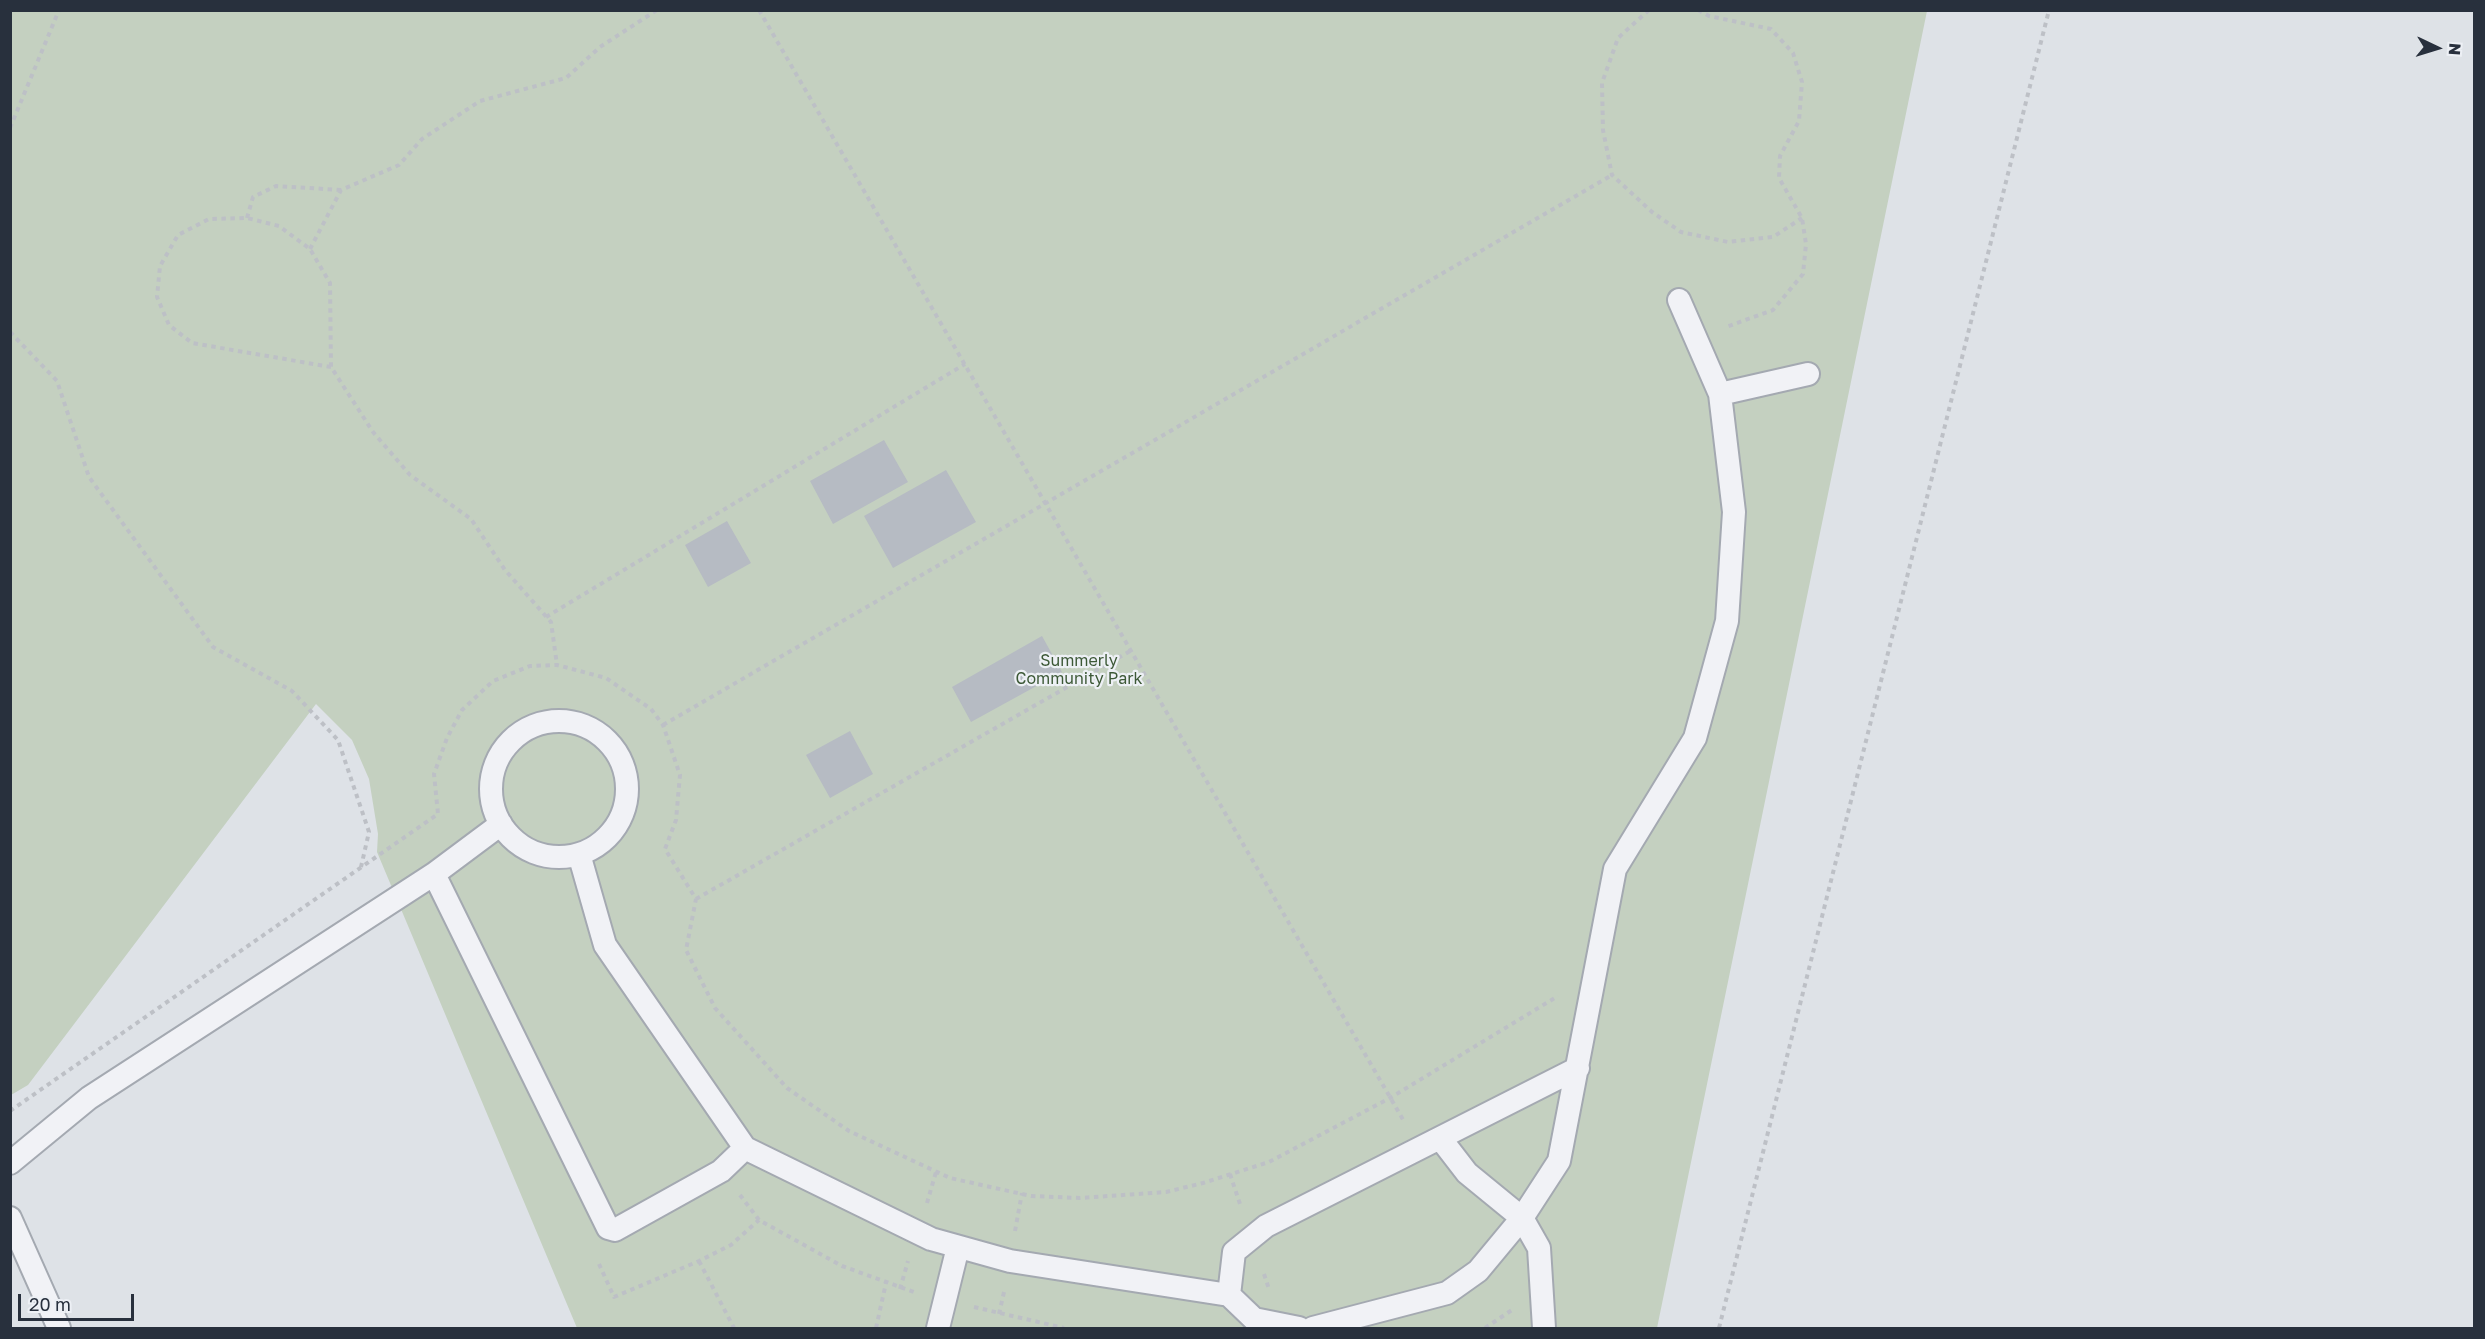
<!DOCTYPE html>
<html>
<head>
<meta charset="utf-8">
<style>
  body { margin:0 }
  #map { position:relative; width:2485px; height:1339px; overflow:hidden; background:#dee2e7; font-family:"Golos Text",sans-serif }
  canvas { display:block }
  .frame { position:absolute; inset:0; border:12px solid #28303d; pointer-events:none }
  .north { position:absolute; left:2407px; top:18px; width:60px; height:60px; -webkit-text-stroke:4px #edf0f5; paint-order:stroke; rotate:94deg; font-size:16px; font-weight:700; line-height:24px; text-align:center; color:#28303d }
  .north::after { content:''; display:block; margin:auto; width:21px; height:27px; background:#28303d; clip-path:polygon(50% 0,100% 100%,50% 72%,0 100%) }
  .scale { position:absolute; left:18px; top:1294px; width:116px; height:27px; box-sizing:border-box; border:3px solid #28303d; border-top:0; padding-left:8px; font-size:18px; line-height:21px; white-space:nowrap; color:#28303d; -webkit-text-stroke:4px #edf0f5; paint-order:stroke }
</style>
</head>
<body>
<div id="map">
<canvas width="2485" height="1339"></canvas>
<div class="frame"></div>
<div class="north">N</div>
<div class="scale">20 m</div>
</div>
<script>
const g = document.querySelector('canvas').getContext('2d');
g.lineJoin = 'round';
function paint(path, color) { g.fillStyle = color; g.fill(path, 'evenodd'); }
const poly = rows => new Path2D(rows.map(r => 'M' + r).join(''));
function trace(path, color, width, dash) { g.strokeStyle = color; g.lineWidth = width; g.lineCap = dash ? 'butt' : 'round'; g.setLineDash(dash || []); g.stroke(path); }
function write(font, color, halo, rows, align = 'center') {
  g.font = font + ' "Golos Text",sans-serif'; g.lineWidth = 4.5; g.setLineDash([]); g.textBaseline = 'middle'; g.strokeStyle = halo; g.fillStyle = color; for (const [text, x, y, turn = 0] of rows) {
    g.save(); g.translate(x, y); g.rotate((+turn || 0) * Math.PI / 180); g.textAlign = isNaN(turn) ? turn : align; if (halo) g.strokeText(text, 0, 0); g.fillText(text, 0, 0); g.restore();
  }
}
paint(poly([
  [11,11,1927,11,1657,1328,577,1328,377,852,378,834,369,779,352,740,316,704,28,1085,11,1095]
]), '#c4d0c0');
paint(poly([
  [884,440,908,482,833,524,810,481],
  [946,470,976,522,893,568,864,516],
  [727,521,751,563,708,587,685,545],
  [1042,636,1062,672,971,722,952,687],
  [850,731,873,774,830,798,806,755]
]), '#b6bbc3');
const service = poly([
  [1720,394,1808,374],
  '491 789a68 68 0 1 1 136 0a68 68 0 1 1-136 0Z',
  [434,874,608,1228,615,1230,721,1171,745,1148,605,945,579,854],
  [1440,1138,1467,1173,1522,1218,1539,1248,1544,1328],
  [745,1148,931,1239,1010,1261,1229,1295,1254,1319,1299,1328],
  [10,1163,89,1098,434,874,501,824],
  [10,1218,59,1328],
  [1229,1295,1234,1252,1266,1226,1578,1068],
  [938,1328,958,1247],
  [1313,1328,1447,1293,1478,1271,1522,1218,1559,1161,1615,869,1695,738,1727,621,1734,512,1720,394,1679,300]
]);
trace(service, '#a4a9b1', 26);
trace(poly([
  [759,10,1405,1123],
  [1649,10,1618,38,1602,83,1603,130,1612,175,1652,212,1681,232,1728,242,1773,237,1802,218],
  [1698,10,1709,16,1771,29,1793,53,1802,82,1799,121,1780,156,1779,178,1802,218,1806,244,1803,274,1773,310,1726,327],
  [10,128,59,10],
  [247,218,253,197,276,186,341,190],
  [310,249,341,190,399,165,422,139,480,101,566,78,600,47,657,10],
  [10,332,57,381,89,477,213,647,292,691,338,740,369,832,361,867],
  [331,367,192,343,169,325,157,297,160,266,178,235,209,219,247,218,279,226,310,249,330,283,331,367,373,432,410,475,471,519,505,570,551,622,557,665],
  [546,617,965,364],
  [663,725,1612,175],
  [696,899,1132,650],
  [10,1111,438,814,434,774,447,738,462,710,493,681,530,666,557,665,606,678,651,709,663,725,680,775,676,820,665,849,696,899,686,950,715,1008,787,1088,849,1131,950,1178,1031,1196,1080,1198,1166,1192,1203,1183,1269,1162,1390,1098,1558,996],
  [1230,1174,1241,1207],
  [740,1195,759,1220,842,1266,914,1292],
  [927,1203,936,1172],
  [1015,1231,1022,1193],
  [699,1261,734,1328],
  [599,1264,614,1297,699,1261,731,1245,759,1220],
  [1264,1274,1269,1289],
  [900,1289,908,1261],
  [974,1307,1064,1328],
  [999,1314,1004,1292],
  [876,1328,886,1283],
  [1485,1328,1512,1310],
  [1719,1328,2049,10]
]), '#bdc0c6', 4, [4.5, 4.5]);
trace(service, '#f1f2f6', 22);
write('16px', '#3c5836', '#edf0f5', [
  ["Summerly",1079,661],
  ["Community Park",1079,679]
]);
</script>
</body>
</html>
